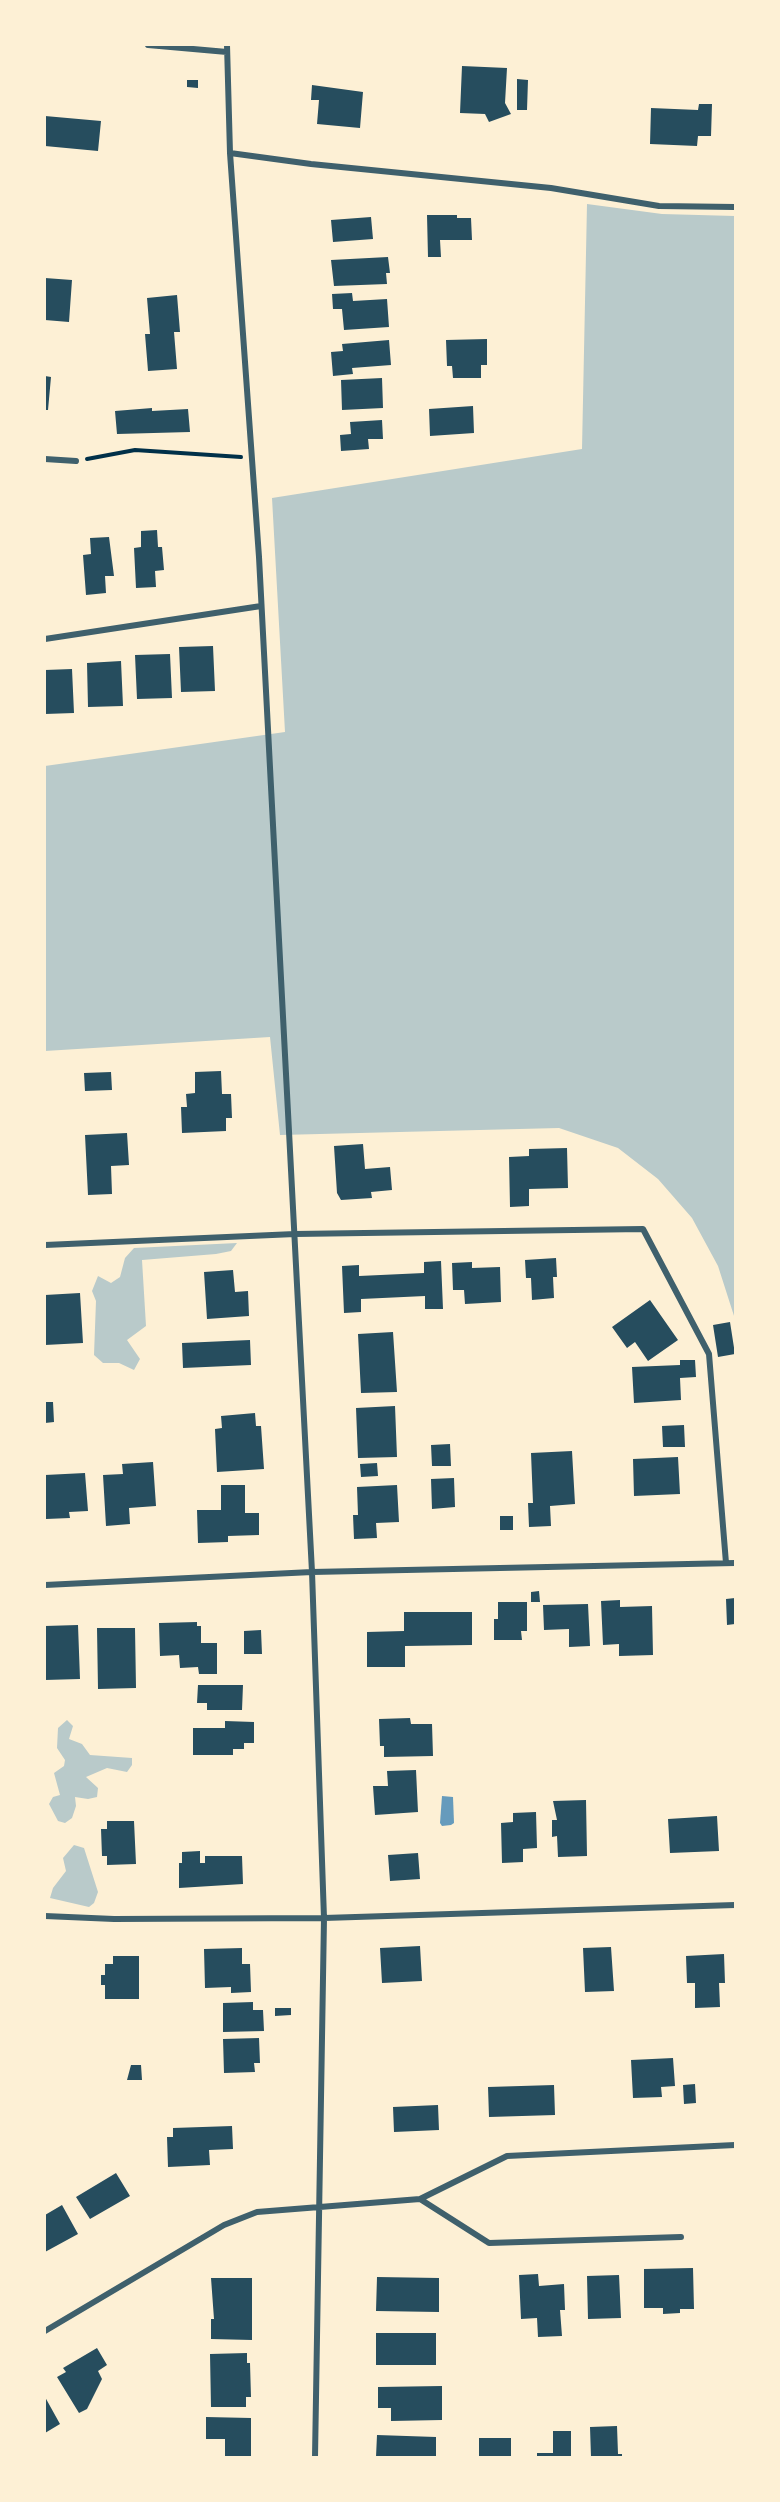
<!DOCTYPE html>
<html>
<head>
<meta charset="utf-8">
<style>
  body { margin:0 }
  #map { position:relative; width:780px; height:2502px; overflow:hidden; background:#fdf0d5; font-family:Manrope,sans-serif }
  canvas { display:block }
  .frame { position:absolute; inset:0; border:46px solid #fdf0d5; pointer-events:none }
</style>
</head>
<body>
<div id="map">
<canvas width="780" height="2502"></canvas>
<div class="frame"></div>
</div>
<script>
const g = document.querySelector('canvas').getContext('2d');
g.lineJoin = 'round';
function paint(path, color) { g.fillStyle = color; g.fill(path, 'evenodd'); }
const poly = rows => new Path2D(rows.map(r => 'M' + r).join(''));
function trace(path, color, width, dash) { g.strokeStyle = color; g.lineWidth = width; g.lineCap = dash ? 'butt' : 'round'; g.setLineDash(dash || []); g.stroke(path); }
paint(poly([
  [587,204,662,214,735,216,735,1319,718,1266,692,1218,658,1179,618,1148,559,1128,280,1135,270,1037,45,1051,45,766,285,732,272,498,582,449],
  [237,1243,231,1251,216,1254,142,1260,146,1326,127,1340,140,1359,134,1370,119,1363,103,1363,94,1355,96,1301,92,1291,98,1276,111,1283,120,1277,125,1258,134,1248],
  [67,1720,73,1726,69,1739,82,1744,90,1755,132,1758,132,1765,127,1772,107,1768,86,1777,98,1788,97,1797,88,1799,75,1797,76,1806,72,1818,65,1823,58,1821,49,1804,53,1797,60,1795,54,1773,64,1766,65,1760,57,1748,58,1728],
  [74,1845,84,1848,98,1892,94,1903,89,1907,50,1898,53,1888,66,1871,63,1858]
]), '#b9caca');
paint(poly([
  [442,1796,453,1797,454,1823,451,1825,442,1826,440,1823]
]), '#669bbc');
paint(poly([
  [462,66,507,68,505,103,511,114,489,122,485,114,460,113],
  [517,79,528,80,527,110,517,110],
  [187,80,198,80,198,88,187,87],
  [312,85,363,92,360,128,317,124,319,100,311,100],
  [699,104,712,104,711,136,698,136,697,146,650,144,651,108,698,110],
  [45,116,101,121,98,151,45,146],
  [427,215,457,215,457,218,471,218,472,240,440,240,441,257,428,257],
  [371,217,373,239,333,242,331,220],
  [388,257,390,273,386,273,387,284,334,286,331,260],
  [45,278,72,280,69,322,45,320],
  [352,293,353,301,387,299,389,327,344,330,342,309,333,309,332,294],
  [177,295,180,332,174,332,177,369,148,371,145,334,150,334,147,298],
  [487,339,487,365,481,365,481,378,453,378,452,366,447,366,446,340],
  [389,340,391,365,352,368,353,374,333,376,331,352,343,351,342,344],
  [45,376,51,377,48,410,45,410],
  [382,378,383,408,342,410,341,380],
  [473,406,474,433,430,436,429,409],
  [152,408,152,411,188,409,190,432,117,434,115,411],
  [382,420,383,439,368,439,369,449,341,451,340,435,351,434,350,422],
  [157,530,158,547,162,547,164,570,155,571,156,587,136,588,134,548,141,547,141,531],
  [109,537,114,576,105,576,106,593,86,595,83,555,91,554,90,538],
  [213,646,215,691,181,692,179,647],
  [170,654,172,698,137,699,135,655],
  [121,661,123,706,88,707,87,663],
  [72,669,74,713,45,714,45,670],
  [221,1071,222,1094,231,1094,232,1118,226,1118,226,1131,182,1133,181,1107,187,1107,186,1094,195,1093,195,1072],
  [111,1072,112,1090,85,1091,84,1073],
  [127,1133,129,1165,111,1166,112,1194,88,1195,85,1135],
  [363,1144,365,1169,390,1167,392,1190,371,1192,372,1198,341,1200,337,1193,334,1146],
  [567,1148,568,1188,529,1189,529,1206,510,1207,509,1157,529,1156,529,1149],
  [556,1258,557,1277,553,1277,554,1298,532,1300,531,1278,526,1278,525,1260],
  [441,1261,443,1309,425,1309,425,1296,361,1299,361,1312,344,1313,342,1266,359,1265,359,1276,424,1273,424,1262],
  [472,1262,472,1268,500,1267,501,1302,465,1304,464,1290,453,1290,452,1263],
  [233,1270,235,1292,248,1291,249,1316,207,1319,204,1272],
  [80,1293,83,1343,45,1345,45,1295],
  [650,1300,678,1340,648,1361,635,1342,627,1348,612,1327],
  [730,1322,735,1354,718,1357,713,1325],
  [393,1332,397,1392,361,1393,358,1334],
  [250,1340,251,1365,183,1368,182,1343],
  [680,1360,695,1360,696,1377,680,1378,681,1400,634,1403,632,1367,680,1365],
  [45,1402,53,1402,54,1422,45,1423],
  [395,1406,397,1457,358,1458,356,1408],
  [255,1413,256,1426,261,1426,264,1469,217,1472,215,1429,222,1428,221,1416],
  [684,1425,685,1447,663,1447,662,1426],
  [450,1444,451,1466,432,1466,431,1445],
  [572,1451,575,1504,550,1506,551,1526,529,1527,528,1503,533,1503,531,1453],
  [678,1457,680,1494,634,1496,633,1459],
  [153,1462,156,1506,129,1508,130,1524,106,1526,103,1475,123,1474,122,1464],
  [377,1463,378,1476,361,1477,360,1464],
  [85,1473,88,1511,69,1512,70,1518,46,1519,45,1475],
  [454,1478,455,1507,432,1509,431,1479],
  [221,1485,245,1485,245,1513,259,1513,259,1535,228,1536,228,1542,198,1543,197,1510,221,1510],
  [397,1485,399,1522,376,1523,377,1538,354,1539,353,1515,358,1515,357,1487],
  [500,1516,513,1516,513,1530,500,1530],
  [539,1591,540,1602,531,1602,531,1592],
  [735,1598,735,1624,727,1625,726,1599],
  [620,1600,620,1607,652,1606,653,1655,619,1656,619,1644,603,1645,601,1601],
  [498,1602,527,1602,527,1631,521,1631,522,1640,494,1640,494,1619,498,1619],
  [588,1604,590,1646,569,1647,569,1629,544,1630,543,1605],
  [404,1612,472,1612,472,1645,405,1646,405,1667,367,1667,367,1632,404,1631],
  [197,1622,197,1626,201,1626,201,1643,217,1643,217,1674,199,1674,198,1667,180,1668,179,1655,160,1656,159,1623],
  [78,1625,80,1679,45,1680,45,1626],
  [97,1628,135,1628,136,1688,98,1689],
  [261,1630,262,1654,244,1654,244,1631],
  [198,1685,243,1685,242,1710,207,1710,207,1703,197,1703],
  [410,1718,411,1724,432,1724,433,1756,384,1757,384,1746,380,1746,379,1719],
  [225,1721,254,1722,254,1743,244,1743,244,1749,233,1749,233,1755,193,1755,193,1728,225,1728],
  [416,1770,418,1812,375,1815,373,1786,388,1786,387,1771],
  [586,1800,587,1856,558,1857,557,1836,552,1837,552,1820,557,1820,553,1801],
  [536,1812,537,1848,523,1849,523,1862,502,1863,501,1823,513,1822,513,1813],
  [717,1816,719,1851,670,1853,668,1819],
  [107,1821,134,1821,136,1864,107,1865,107,1856,102,1856,101,1829,107,1829],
  [200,1851,200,1863,205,1863,205,1856,242,1856,243,1884,179,1888,179,1863,182,1863,182,1852],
  [418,1853,420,1879,390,1881,388,1855],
  [420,1946,422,1981,382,1983,380,1948],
  [611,1947,614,1991,585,1992,583,1948],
  [242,1948,242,1964,250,1964,251,1992,231,1993,231,1987,205,1988,204,1949],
  [724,1954,725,1983,719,1983,720,2007,695,2008,695,1983,687,1983,686,1956],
  [113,1956,139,1956,139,1999,105,1999,105,1985,101,1985,101,1975,105,1975,105,1964,113,1964],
  [253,2002,253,2010,263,2010,264,2031,223,2032,223,2003],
  [275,2008,291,2008,291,2015,275,2016],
  [259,2038,260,2063,254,2063,255,2072,224,2073,223,2039],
  [673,2058,675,2086,661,2087,662,2097,633,2098,631,2060],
  [131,2065,141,2065,142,2080,127,2080],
  [695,2084,696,2103,684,2104,683,2085],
  [554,2085,555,2115,489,2117,488,2087],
  [438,2105,439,2130,394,2132,393,2107],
  [232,2126,233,2149,209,2150,210,2165,168,2167,167,2137,173,2137,173,2128],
  [116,2173,130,2196,90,2219,76,2197],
  [62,2205,78,2234,45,2252,45,2215],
  [693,2268,694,2309,680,2309,680,2313,663,2314,663,2308,644,2308,644,2269],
  [538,2274,539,2286,564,2284,565,2310,560,2310,562,2336,538,2337,537,2318,521,2319,519,2275],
  [619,2275,621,2318,588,2319,587,2276],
  [377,2277,439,2278,439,2312,376,2311],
  [211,2278,252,2278,252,2340,211,2339,211,2319,214,2319],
  [376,2333,436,2333,436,2365,376,2365],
  [97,2348,107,2365,98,2371,102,2379,87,2409,79,2413,57,2377,66,2372,63,2368],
  [247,2353,247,2363,250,2363,251,2397,246,2397,246,2407,211,2407,210,2354],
  [442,2386,442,2420,391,2421,391,2408,378,2408,378,2387],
  [45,2397,60,2424,45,2433],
  [206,2417,251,2418,251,2457,225,2457,225,2439,206,2439],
  [617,2426,618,2454,622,2454,622,2457,591,2457,590,2427],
  [553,2431,571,2431,571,2457,537,2457,537,2453,553,2453],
  [377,2435,436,2437,436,2457,376,2457],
  [479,2438,511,2438,511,2457,479,2457]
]), '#264d5e');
trace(poly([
  [87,459,135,450,241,457]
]), '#003049', 4);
trace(poly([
  [148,45,227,52],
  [227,45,230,153,259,557,312,1572,324,1918,315,2457],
  [230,153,311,164,551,188,659,206,735,207],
  [45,459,76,461],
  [45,639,261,606],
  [45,1245,295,1234,643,1229,709,1354,726,1563],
  [45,1585,312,1572,735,1563],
  [45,1916,114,1919,324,1918,735,1905],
  [420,2199,507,2156,735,2145],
  [45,2331,224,2225,257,2212,420,2199,489,2243,681,2237]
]), '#3f606c', 6);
</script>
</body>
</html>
